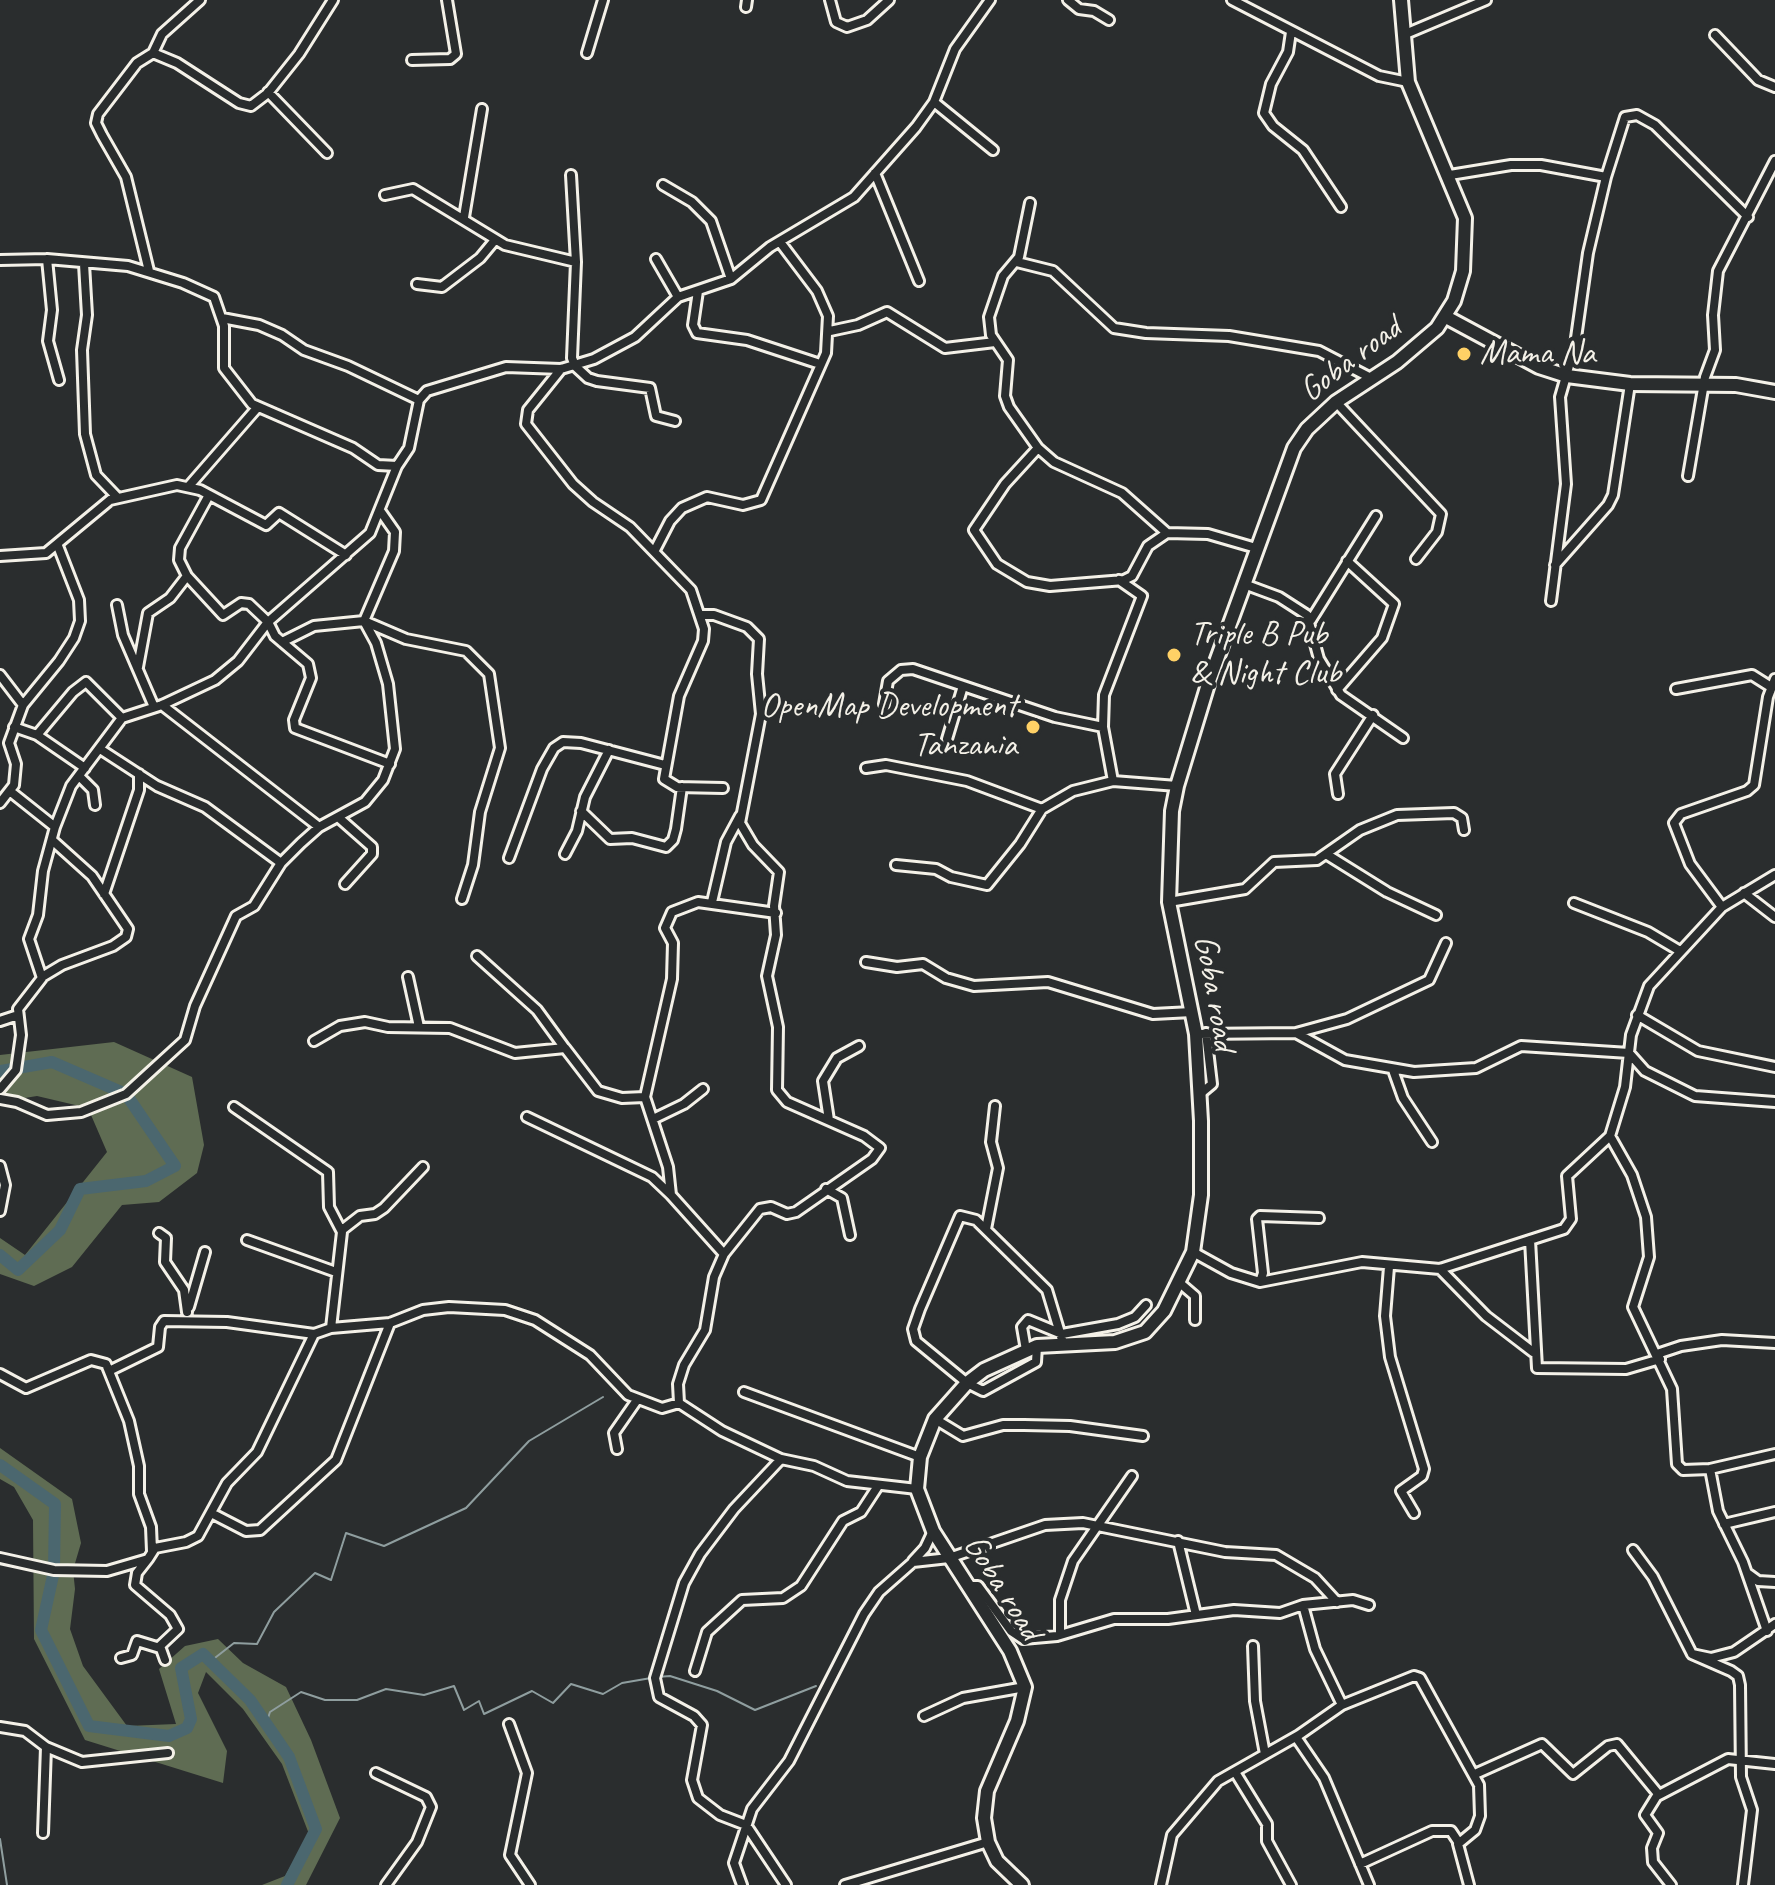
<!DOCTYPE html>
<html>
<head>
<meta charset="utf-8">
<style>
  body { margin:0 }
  canvas { display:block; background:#2a2d2e }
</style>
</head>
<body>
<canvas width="1775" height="1885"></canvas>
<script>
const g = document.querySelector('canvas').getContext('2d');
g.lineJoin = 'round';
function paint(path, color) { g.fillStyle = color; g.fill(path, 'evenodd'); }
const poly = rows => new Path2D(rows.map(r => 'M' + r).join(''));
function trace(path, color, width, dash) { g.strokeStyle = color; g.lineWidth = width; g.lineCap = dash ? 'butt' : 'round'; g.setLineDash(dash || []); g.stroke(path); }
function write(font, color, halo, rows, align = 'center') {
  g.font = font + ' Caveat,sans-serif'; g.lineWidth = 8; g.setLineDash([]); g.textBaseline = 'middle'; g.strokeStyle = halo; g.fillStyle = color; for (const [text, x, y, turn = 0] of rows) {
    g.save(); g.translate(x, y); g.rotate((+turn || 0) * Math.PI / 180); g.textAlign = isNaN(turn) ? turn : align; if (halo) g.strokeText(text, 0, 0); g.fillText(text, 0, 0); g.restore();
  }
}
paint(poly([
  [114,1042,192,1077,204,1145,197,1173,159,1202,122,1205,72,1267,34,1286,0,1274,0,1238,25,1255,107,1152,88,1108,37,1096,0,1102,0,1055],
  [0,1448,72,1499,81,1543,73,1570,75,1589,70,1629,83,1666,127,1726,176,1724,159,1669,185,1646,218,1639,243,1663,286,1687,311,1740,340,1818,306,1885,262,1885,285,1876,309,1834,282,1764,243,1709,206,1672,198,1693,227,1751,223,1783,85,1740,34,1639,33,1520,14,1487,0,1479]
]), '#5f6c53');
trace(poly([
  [211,1661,234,1643,257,1644,274,1612,315,1573,331,1580,346,1533,384,1546,466,1508,529,1441,603,1397],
  [657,1677,670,1676,717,1691,755,1710,816,1686],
  [266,1724,270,1712,301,1692,325,1700,357,1700,386,1689,424,1695,454,1686,464,1710,479,1701,484,1714,532,1691,553,1703,571,1684,603,1694,622,1683,651,1678],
  [0,1839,7,1885]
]), '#8f9e9f', 2);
trace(poly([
  [0,1071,52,1062,126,1094,175,1166,146,1181,80,1189,60,1230,18,1270,0,1255],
  [0,1465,55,1504,54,1571,41,1630,89,1726,169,1736,187,1728,191,1719,181,1668,203,1654,250,1700,289,1757,316,1829,287,1885]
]), '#4b676f', 12);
const street = poly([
  [830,0,836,22,847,27,867,20,889,0],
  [1068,0,1079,9,1094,11,1109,20],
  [1232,0,1379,76,1408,82],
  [746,7,747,0],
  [1291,32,1288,52,1271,84,1264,113,1273,126,1303,150,1341,207],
  [1403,35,1486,0],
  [1715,35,1758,80,1775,87],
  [153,53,162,34,200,0],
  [587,53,603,0],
  [412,60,450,59,456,54,447,0],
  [268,92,327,153],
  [934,102,993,150],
  [875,173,919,281],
  [571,175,576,262],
  [1450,175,1511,165,1541,165,1606,177],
  [663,185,692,202,711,221,731,279],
  [385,195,413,189,505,245,576,262,572,358,575,366,588,378,597,381,650,388,656,416,675,421],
  [1030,203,1019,257,1003,276,989,317,991,335,1008,360,1005,396,1009,407,1038,448,1054,462,1122,493,1167,533],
  [464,217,482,109],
  [47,259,52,310,48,341,59,380],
  [656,259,678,297],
  [0,260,47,259,128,266,183,283,214,297,224,326,224,368,252,404,353,448,378,465,397,466],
  [1017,262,1053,271,1114,328,1146,333,1229,336,1319,351,1371,378],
  [84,264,87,315,82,350,85,434,96,475,117,497],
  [149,271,126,177,102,135,96,123,98,114,137,63,153,53,177,63,239,103,251,106,268,93,299,54,333,0],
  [417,284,442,287,480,258,495,240],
  [698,291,693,325,697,333,747,340,820,364],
  [222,318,259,325,282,335,304,350,348,366,419,400],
  [830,331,858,325,887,312,945,348,995,342],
  [561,369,528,410,526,424,573,484,593,502,630,527,691,590,704,629,703,641,679,696,664,779,677,787,723,788],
  [1336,402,1441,514,1437,532,1416,559],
  [1038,448,1005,484,974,530,997,564,1027,582,1050,586,1124,580,1132,576,1148,546,1167,533,1208,534,1256,548],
  [1688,476,1705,377,1715,350,1713,315,1718,271,1775,161],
  [189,486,257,408],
  [209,495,180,548,179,560,187,576,223,615,241,603,249,604,268,622,275,636,308,664,311,678,294,720,295,728,390,764],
  [655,550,670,521,682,508,707,497,743,505,761,500,826,353,828,316,817,291,780,242],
  [0,556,46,553,110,500,177,485,200,490,266,525,279,513,346,555],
  [1555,565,1608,505,1613,495,1630,384],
  [1244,584,1279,597,1307,615,1319,659,1341,695,1403,738],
  [1551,601,1566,484,1560,397,1575,345,1588,253,1606,177,1625,117,1637,115,1655,125,1748,217],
  [117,605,123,635,154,707],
  [1311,620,1376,516],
  [282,642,314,626,364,621,406,639,466,651,489,674,500,748,480,812,473,865,462,899],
  [138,667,148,613,170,598,187,576],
  [0,675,23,705],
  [1676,689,1752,675,1771,687],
  [1337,690,1382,638,1394,604,1347,561],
  [884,704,888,681,901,670,913,669,1055,717,1103,727],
  [162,705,319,827],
  [14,727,37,735,85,768],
  [37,735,73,692,86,682,122,718],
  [947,739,963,686],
  [100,749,157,786,205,807,281,863],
  [866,768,886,765,967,781,1042,809],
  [79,776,93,790,95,805],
  [1113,781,1103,727,1104,695,1142,596,1119,580],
  [11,792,55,827],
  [1338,794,1335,774,1373,715],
  [0,803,14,785,16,764,9,743,23,705,59,661,74,638,80,621,79,600,58,546],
  [581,811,610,839,632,838,666,847,673,840,676,829,682,787],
  [338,817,372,847,372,854,345,884],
  [565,854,577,831,585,797,609,750],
  [1326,854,1387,892,1436,915],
  [509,858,542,769,554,748,563,742,581,743,665,765],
  [896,865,936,869,951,877,987,885,1020,844,1042,809,1073,791,1113,781,1177,786],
  [1744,893,1775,917],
  [104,894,139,790,139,774],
  [712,902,726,842,740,816],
  [1169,902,1245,889,1274,862,1317,860,1360,830,1397,815,1454,813,1462,818,1464,830],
  [1574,903,1648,932,1680,951],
  [1722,907,1690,864,1674,823,1681,814,1747,791,1754,785,1768,697,1775,679],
  [477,956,537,1010,564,1047],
  [866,962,897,967,923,964,946,978,974,986,1048,982,1153,1014,1192,1012],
  [42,977,62,965,113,946,126,937,128,929,92,876,52,840],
  [408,977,419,1027],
  [1637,1015,1698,1051,1775,1067],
  [0,1021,18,1015],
  [1296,1033,1347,1019,1429,980,1446,943],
  [1196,1034,1296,1033,1345,1060,1414,1072,1476,1068,1521,1046,1629,1053,1645,1071,1695,1096,1775,1102],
  [314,1041,340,1026,365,1022,388,1027,450,1028,515,1053,565,1048,598,1091,622,1098,645,1097,668,1167,671,1195,724,1254],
  [1393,1070,1403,1098,1432,1142],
  [0,1089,16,1070,21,1035,18,1009,42,978,29,939,38,915,43,871,55,827,71,786,122,718,162,705,215,680,238,661,268,622,370,533,397,466,409,448,419,400,427,391,506,367,561,369,594,359,635,337,678,297,731,279,770,247,854,197,916,127,934,102,955,49,990,0],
  [1200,1094,1212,1084,1206,1033],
  [645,1097,672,979,673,943,665,928,672,912,698,902,776,913],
  [0,1099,17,1102,47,1115,81,1112,126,1094,185,1040,195,1006,236,916,254,906,281,863,301,843,319,827,365,802,383,780,395,749,388,684,376,643,364,621,394,551,395,532,381,512],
  [234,1107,328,1172,329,1207,342,1232,331,1328],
  [527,1117,652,1177,671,1195],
  [653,1119,684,1104,703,1089],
  [829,1120,823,1081,837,1058,859,1046],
  [1610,1136,1632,1175,1646,1217,1649,1257,1633,1307,1672,1389,1677,1464,1683,1470,1710,1469,1775,1454],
  [0,1166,5,1185,0,1211],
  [826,1189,842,1198,850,1235],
  [986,1229,998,1168,991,1142,995,1106],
  [342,1230,360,1216,375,1214,384,1208,423,1167],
  [159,1233,166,1238,165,1262,184,1290,187,1312],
  [247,1240,336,1272],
  [1530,1240,1537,1368,1626,1369,1660,1359],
  [1193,1252,1231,1273,1260,1282,1362,1262,1440,1269,1564,1229,1571,1219,1567,1176,1610,1136,1625,1087,1631,1035,1649,986,1722,907,1775,875],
  [1389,1267,1385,1316,1390,1357,1424,1469,1422,1476,1401,1491,1414,1513],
  [1440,1269,1486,1316,1533,1352],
  [1260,1282,1263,1273,1257,1219,1260,1216,1319,1218],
  [1181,1284,1195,1296,1195,1320],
  [189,1307,205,1252],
  [1037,1346,1036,1362,983,1391,967,1383,916,1341,913,1329,920,1309,960,1216,976,1220,1047,1290,1063,1343],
  [1026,1350,1022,1327,1028,1320,1062,1334,1118,1324,1135,1317,1146,1305],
  [1657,1354,1681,1346,1722,1340,1775,1343],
  [109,1371,158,1347,160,1327,164,1321,227,1322,314,1334],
  [0,1374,26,1388,91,1360,106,1364,129,1421,139,1466,139,1494,151,1527,152,1551],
  [744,1392,920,1457],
  [679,1403,678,1384,684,1365,705,1330,714,1277,724,1254,760,1209,771,1207,787,1214,796,1212,872,1159,880,1148,864,1136,787,1102,777,1090,778,1027,767,976,776,935,774,906,779,872,753,845,740,823,761,714,757,674,759,639,747,627,714,615,701,615],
  [935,1419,963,1436,1003,1425,1024,1425,1070,1426,1143,1436],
  [617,1449,614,1433,637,1400],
  [781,1459,734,1509,700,1554,684,1583,655,1678,659,1697,694,1716,702,1725,692,1780,698,1798,720,1815,746,1825,786,1885],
  [1710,1469,1718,1511,1743,1562,1767,1631],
  [213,1514,246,1531,260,1530,336,1460,390,1323],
  [1724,1524,1775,1512],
  [1178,1541,1196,1615],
  [1633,1550,1653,1577,1692,1654,1711,1658,1734,1652,1775,1624],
  [0,1558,54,1570,107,1571,148,1559,155,1548,186,1542,198,1536,227,1483,257,1452,314,1334,331,1328,390,1323,423,1310,449,1307,505,1310,535,1320,590,1355,628,1395,662,1408,679,1403,722,1431,781,1459,814,1466,847,1481,917,1489],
  [148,1559,137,1573,135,1585,170,1615,178,1629,160,1646,165,1660],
  [913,1561,925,1548,933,1531],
  [1747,1573,1758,1581,1775,1582],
  [967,1586,978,1586,1011,1631,1023,1639,1057,1636,1114,1619,1168,1619,1234,1610,1280,1613,1303,1605,1353,1600,1369,1605],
  [1303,1605,1315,1649,1342,1705],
  [1060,1634,1060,1600,1073,1561,1132,1476],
  [1253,1646,1255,1701,1265,1754],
  [1692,1654,1731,1671,1738,1676,1740,1685,1741,1777,1752,1810,1743,1885],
  [121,1658,132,1655,137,1641,160,1648],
  [695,1671,707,1632,742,1600,783,1598,801,1586,843,1521,861,1512,878,1486],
  [924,1716,963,1698,1025,1687],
  [509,1724,527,1773,510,1855,530,1885],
  [0,1727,25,1731,46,1747,82,1762,168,1753],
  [1296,1737,1324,1778,1369,1885],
  [1235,1772,1267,1824,1267,1841,1291,1885],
  [376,1773,426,1797,431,1807,417,1842,386,1885],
  [1475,1774,1542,1744,1573,1774,1608,1746,1617,1744,1659,1795,1728,1759,1775,1764],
  [1658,1794,1645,1815,1658,1833,1652,1848,1653,1862,1671,1885],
  [43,1833,46,1747],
  [1360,1864,1432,1831,1451,1831,1459,1843],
  [742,1885,734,1863,752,1809,789,1761,864,1614,879,1592,913,1562,949,1558,1045,1525,1083,1523,1225,1552,1276,1555,1315,1578,1337,1602],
  [845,1885,988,1842],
  [1161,1885,1172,1835,1218,1781,1299,1735,1342,1705,1414,1676,1420,1678,1479,1785,1480,1816,1475,1830,1458,1844,1469,1885]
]);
const secondary = poly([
  [1446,317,1539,367,1567,376,1630,384,1736,385,1775,392],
  [1022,1885,997,1861,988,1842,984,1818,987,1791,1017,1721,1025,1687,1010,1651,933,1531,917,1489,920,1457,935,1419,967,1383,984,1370,1037,1346,1115,1342,1145,1332,1164,1311,1193,1252,1201,1195,1201,1121,1196,1034,1169,902,1172,811,1177,786,1209,681,1294,448,1307,429,1336,402,1397,362,1437,328,1454,301,1463,271,1465,218,1408,82,1401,0]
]);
trace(street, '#f4f1e8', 14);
trace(secondary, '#f4f1e8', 18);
trace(street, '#2a2d2e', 8);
trace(secondary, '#2a2d2e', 12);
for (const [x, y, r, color] of [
  [1464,354,8,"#ffd166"],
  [1174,655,8,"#ffd166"],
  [1033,727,8,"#ffd166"]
]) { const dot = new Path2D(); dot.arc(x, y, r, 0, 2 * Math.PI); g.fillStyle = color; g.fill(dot); trace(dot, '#2a2d2e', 3); }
write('34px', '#f4f1e8', '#2a2d2e', [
  ["Mama Na",1480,354],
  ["Triple B Pub",1190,635],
  ["& Night Club",1190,674],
  ["OpenMap Development",1017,707,"right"],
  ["Tanzania",1017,746,"right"]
], 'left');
write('34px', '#f4f1e8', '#2a2d2e', [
  ["Goba road",1351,360,-37],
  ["Goba road",1214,993,80],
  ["Goba road",1002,1588,58]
]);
</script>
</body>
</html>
